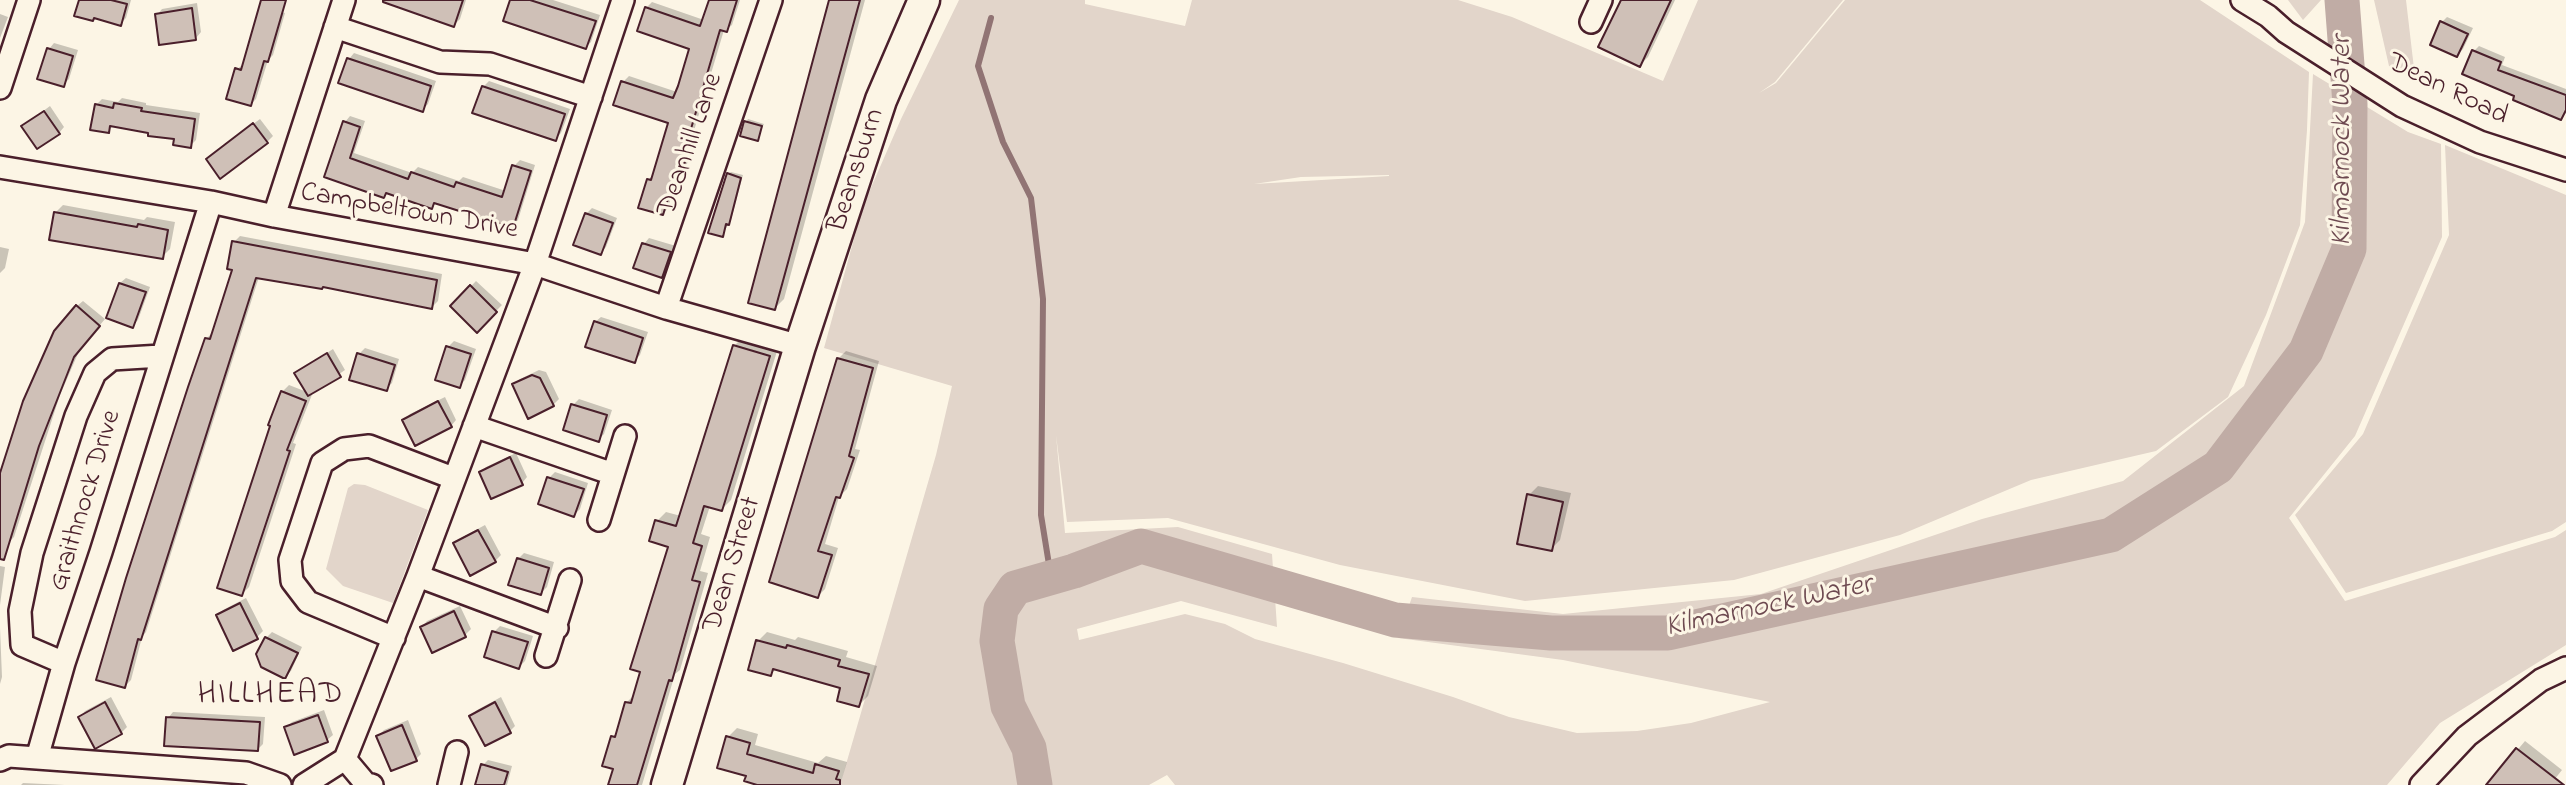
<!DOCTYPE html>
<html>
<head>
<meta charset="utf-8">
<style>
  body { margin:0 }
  canvas { display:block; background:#fcf5e5 }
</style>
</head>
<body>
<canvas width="2566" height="785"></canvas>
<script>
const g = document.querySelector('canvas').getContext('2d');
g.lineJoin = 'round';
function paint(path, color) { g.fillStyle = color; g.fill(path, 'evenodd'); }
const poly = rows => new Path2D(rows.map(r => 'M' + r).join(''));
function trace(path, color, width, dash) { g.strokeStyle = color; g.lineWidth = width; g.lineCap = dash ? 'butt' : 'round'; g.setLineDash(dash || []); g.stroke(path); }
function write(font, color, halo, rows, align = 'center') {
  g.font = font + ' "Indie Flower",sans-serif'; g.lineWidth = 6; g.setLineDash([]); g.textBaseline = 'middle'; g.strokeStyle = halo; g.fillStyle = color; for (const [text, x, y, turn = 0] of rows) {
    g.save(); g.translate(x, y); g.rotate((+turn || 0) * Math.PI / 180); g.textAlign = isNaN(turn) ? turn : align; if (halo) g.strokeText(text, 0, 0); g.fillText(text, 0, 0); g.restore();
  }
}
paint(poly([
  [959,0,1085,0,1085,4,1185,26,1192,0,1458,0,1512,17,1663,81,1698,0,1843,0,1775,82,1759,93,1776,83,1845,0,2200,0,2309,72,2307,130,2300,225,2266,315,2228,397,2156,451,2031,480,1900,535,1734,580,1525,601,1340,565,1168,518,1067,522,1056,435,1065,533,1178,527,1272,554,1277,627,1181,601,1077,629,1079,640,1185,614,1225,624,1255,639,1343,663,1453,697,1509,717,1577,733,1637,731,1691,723,1770,702,1563,660,1398,638,1412,597,1563,614,1761,594,1982,519,2123,481,2244,386,2305,222,2313,74,2408,132,2441,144,2442,237,2355,436,2289,518,2345,601,2555,537,2566,530,2566,645,2440,723,2387,785,1175,785,1167,775,1149,785,840,785,936,455,952,386,824,348,863,206,901,119],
  [1389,175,1389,176,1254,184,1301,177],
  [2288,0,2321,0,2303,20],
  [2374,0,2406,0,2415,77,2389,66],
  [2445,145,2566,195,2566,522,2552,531,2346,593,2295,515,2363,434,2449,235],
  [354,484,365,485,428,510,393,603,343,586,326,569,348,488]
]), '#e2d5ca');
paint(poly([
  [81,0,131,0,126,18,120,24],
  [382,0,466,0,460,19,454,25],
  [512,0,553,0,600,15,591,42,586,47],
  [711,0,740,0,732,25,726,30,724,30,693,134,696,135,687,164,680,169,668,208,663,214,648,180,655,173,670,122,623,82,629,76,677,92,691,48,646,8,652,2,704,20],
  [831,0,865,0,784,299,775,308],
  [1631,0,1675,0,1648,57,1640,65],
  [197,3,201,32,196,38,157,15,162,9],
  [265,8,285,13,273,55,268,60,256,99,251,104,237,69,244,64],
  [0,14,8,17,0,38],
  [2447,17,2473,28,2463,49,2457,55,2442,22],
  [54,43,78,50,69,79,63,85,49,49],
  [2479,46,2505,57,2502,65,2566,89,2566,113,2561,118,2517,95,2474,51],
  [354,53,436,81,428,104,422,110,349,59],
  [489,81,570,109,561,133,555,139,483,87],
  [122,98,146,103,146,105,200,113,196,140,190,146,176,138,114,125,108,131,96,105,102,99,118,102],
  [50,106,64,127,59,133,23,126],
  [350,116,365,121,354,153,412,173,418,167,459,181,463,177,506,191,514,166,520,160,535,165,518,220,512,226,436,202,431,207,388,192,384,196,326,176,345,122],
  [260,119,273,136,267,142,214,153],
  [748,119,764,124,757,139,746,122],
  [731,172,743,175,731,220,722,235,728,174],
  [63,205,144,220,147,217,175,222,170,249,162,257,55,213],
  [592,208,617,218,606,247,601,253,586,214],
  [240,236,442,274,438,301,432,307,324,285,259,277,146,632,142,637,131,680,125,686,206,339,212,333,234,268,234,242],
  [649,238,676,246,668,270,662,276,644,244],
  [0,247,9,249,5,268,0,273],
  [126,278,150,287,138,320,132,326,120,283],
  [476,281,502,305,477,330,452,306],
  [83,301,105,319,80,349,60,395,14,537,8,543,0,541,0,483,77,306],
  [601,317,648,332,640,355,634,361,595,322],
  [743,337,778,348,731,500,722,509,710,506,701,534,710,537,700,571,708,573,680,670,675,674,642,785,610,785,615,768,613,737,619,731,626,703,636,693,671,545,657,521,666,512,681,516,734,346],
  [454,341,476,349,465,380,459,386,448,347],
  [365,348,399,359,392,383,386,389,359,354],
  [333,349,345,370,313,392,293,443,296,444,249,587,242,594,282,392,289,385,307,392,296,373],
  [846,351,879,361,855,449,860,450,847,489,839,497,825,544,838,548,825,589,818,596,771,581,838,359],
  [539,370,546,372,559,399,553,405,514,385,520,379],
  [445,397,456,420,451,426,404,420,410,414],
  [579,399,612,410,604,434,598,440,573,405],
  [516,453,527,477,522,483,481,472,486,467],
  [555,472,588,483,580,509,574,515,549,478],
  [1538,486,1571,493,1560,540,1551,549,1529,495],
  [485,525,501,555,495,561,455,544,461,538],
  [524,553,554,562,547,587,541,593,518,559],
  [0,566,5,567,0,605],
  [246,598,263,631,257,637,218,616,223,610],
  [460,606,471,629,465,635,433,651,422,627,427,621],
  [500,626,533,636,525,661,519,667,494,632],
  [0,628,2,677,0,684],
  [272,632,302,647,291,671,285,677,266,638],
  [767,632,795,640,798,637,848,651,846,657,877,666,868,696,859,705,842,687,777,668,771,674,758,641],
  [111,697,127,727,121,733,80,717,85,711],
  [501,697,515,726,510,731,471,716,477,710],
  [324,710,333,735,327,740,286,728,292,722],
  [173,712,265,717,263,744,257,750,168,718],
  [408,720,421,754,416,759,378,736,384,730],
  [737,728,758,734,755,745,818,763,826,756,847,762,840,785,766,785,748,775,728,737],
  [2525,741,2562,770,2550,785,2488,785],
  [488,760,512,766,507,785,477,785,483,765],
  [23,783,65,785,21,785]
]), '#0003');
trace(poly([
  [991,18,978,66,1003,142,1031,198,1043,299,1041,515,1051,577]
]), '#917474', 6);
trace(poly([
  [1035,785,1029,748,1008,706,997,641,1001,609,1015,588,1074,571,1141,546,1395,620,1551,633,1668,633,2111,535,2218,467,2306,351,2349,249,2350,104,2342,0]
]), '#c0aca5', 35);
const building = poly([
  [79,0,111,0,127,4,121,26,94,18,93,21,74,16,79,0],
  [261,0,286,0,268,62,264,61,251,106,226,99,235,68,241,70,261,0],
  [383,0,463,0,454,27,383,2,383,0],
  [510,0,530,0,596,21,586,49,503,21,510,0],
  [709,0,737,0,727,32,720,30,688,139,691,140,682,172,677,170,663,215,638,208,647,179,651,180,668,123,613,105,621,81,673,98,678,86,689,49,637,31,645,7,700,26,709,0],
  [829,0,860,0,775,310,748,303,829,0],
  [1621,0,1671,0,1640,67,1598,47,1621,0],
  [192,8,196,40,159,45,155,14,192,8],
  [2440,21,2468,34,2457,57,2430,45,2440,21],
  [47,48,73,56,64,87,37,79,47,48],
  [2472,50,2501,62,2498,70,2566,95,2566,110,2561,120,2513,100,2514,96,2462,74,2472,50],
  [347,58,431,86,423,112,338,83,347,58],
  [482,86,565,114,556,141,472,113,482,86],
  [114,103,142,108,141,111,195,119,191,148,173,145,174,139,148,136,148,133,110,126,109,133,90,130,95,104,113,108,114,103],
  [44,111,60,134,37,149,21,126,44,111],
  [343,121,360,127,350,158,408,179,411,172,454,187,456,182,502,197,512,165,531,171,513,228,434,203,432,209,386,193,384,198,324,177,343,121],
  [744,121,762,126,758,141,740,136,744,121],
  [253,123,268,143,220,179,206,159,253,123],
  [727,173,741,178,729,225,726,224,723,237,708,233,727,173],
  [54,212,137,227,138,224,168,230,163,259,49,240,54,212],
  [585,213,613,223,601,255,573,245,585,213],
  [232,241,437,280,432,309,323,287,322,289,256,278,141,640,138,639,125,688,96,680,126,578,188,387,205,338,210,339,232,270,227,269,232,241],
  [642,243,671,252,662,278,633,268,642,243],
  [119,283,146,292,133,328,106,318,119,283],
  [470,285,497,312,477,333,450,306,470,285],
  [76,305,100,326,74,357,39,446,4,560,0,559,0,473,23,401,54,331,76,305],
  [594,321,643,338,635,363,585,347,594,321],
  [733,345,770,356,722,511,704,506,693,543,702,546,692,580,700,582,672,681,669,680,637,785,608,785,613,769,602,766,611,736,615,737,625,702,631,703,640,672,630,669,668,547,649,541,655,520,676,526,733,345],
  [446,346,471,354,460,388,435,380,446,346],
  [327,353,341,377,308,396,294,373,327,353],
  [357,353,395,365,387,391,349,380,357,353],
  [837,358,873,368,849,456,854,458,840,498,836,497,818,551,832,555,818,598,769,582,837,358],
  [532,375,540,378,554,406,528,419,512,384,532,375],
  [281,391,306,401,287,450,290,451,242,596,217,588,270,426,268,425,281,391],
  [438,401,452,427,415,446,402,420,438,401],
  [571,404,607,415,599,442,563,430,571,404],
  [510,457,523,485,491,499,479,472,510,457],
  [547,477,584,489,574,517,538,504,547,477],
  [1527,494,1563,502,1552,551,1517,544,1527,494],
  [478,530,496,562,470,576,453,543,478,530],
  [517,558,549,568,541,595,508,585,517,558],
  [240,603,258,639,233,651,216,615,240,603],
  [454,611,466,637,432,653,420,627,454,611],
  [492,631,528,642,519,669,484,657,492,631],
  [265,637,298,653,285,679,261,667,256,654,265,637],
  [756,640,786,648,787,645,840,660,838,666,869,674,859,707,837,701,840,688,773,669,771,676,748,670,756,640],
  [105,702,122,734,95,749,78,717,105,702],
  [495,702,511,733,485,746,469,716,495,702],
  [318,715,328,742,294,755,284,727,318,715],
  [166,717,260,722,258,751,164,746,166,717],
  [402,725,417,761,391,771,376,736,402,725],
  [726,736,750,743,747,754,813,773,815,764,839,771,836,779,840,780,840,785,757,785,744,781,746,776,717,768,726,736],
  [2516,748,2564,785,2486,785,2516,748],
  [481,764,508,772,504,785,475,785,481,764]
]);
paint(building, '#cfc0b7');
trace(building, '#4a1f2b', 2);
const minor = poly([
  [2242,0,2268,16,2286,32,2402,106,2480,142,2566,170],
  [1591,22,1601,0],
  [335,27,440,62,490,64,591,97],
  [0,88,29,0],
  [0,167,211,202,274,216,535,264,666,308,800,346],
  [274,216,344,0],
  [666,308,771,0],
  [474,426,613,474],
  [599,520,625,436],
  [418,576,557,628],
  [394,638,308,602,292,581,290,560,322,463,344,449,369,446,453,478],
  [546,656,570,580],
  [64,663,22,645,20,611,32,553,76,416,95,373,112,359,161,356],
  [37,758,64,663,101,552,211,202],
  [345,759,366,784,372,785],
  [0,760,9,756,246,773,280,785],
  [304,785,345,759,418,576,535,264,623,0],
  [449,785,457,752],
  [2421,785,2467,736,2541,680,2566,668]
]);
const secondary = poly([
  [667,785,800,346,881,100,924,0]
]);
trace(minor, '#4a1f2b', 26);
trace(secondary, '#4a1f2b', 35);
trace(minor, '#fcf5e5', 21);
trace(secondary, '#fcf5e5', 30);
write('28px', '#4a1f2b', '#fcf5e5', [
  ["Dean Road",2447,91,26],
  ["Deanhill Lane",692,145,-71],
  ["Beansburn",858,171,-72],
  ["Campbeltown Drive",409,213,10],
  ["Graithnock Drive",87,501,-73],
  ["Dean Street",734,565,-73]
]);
write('italic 30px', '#6d4950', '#fcf5e5', [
  ["Kilmarnock Water",2344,141,-90],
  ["Kilmarnock Water",1769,608,-12]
]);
g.letterSpacing = '2px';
write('32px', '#4a1f2b', '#fcf5e5', [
  ["HILLHEAD",271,697]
]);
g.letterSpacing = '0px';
</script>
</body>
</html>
